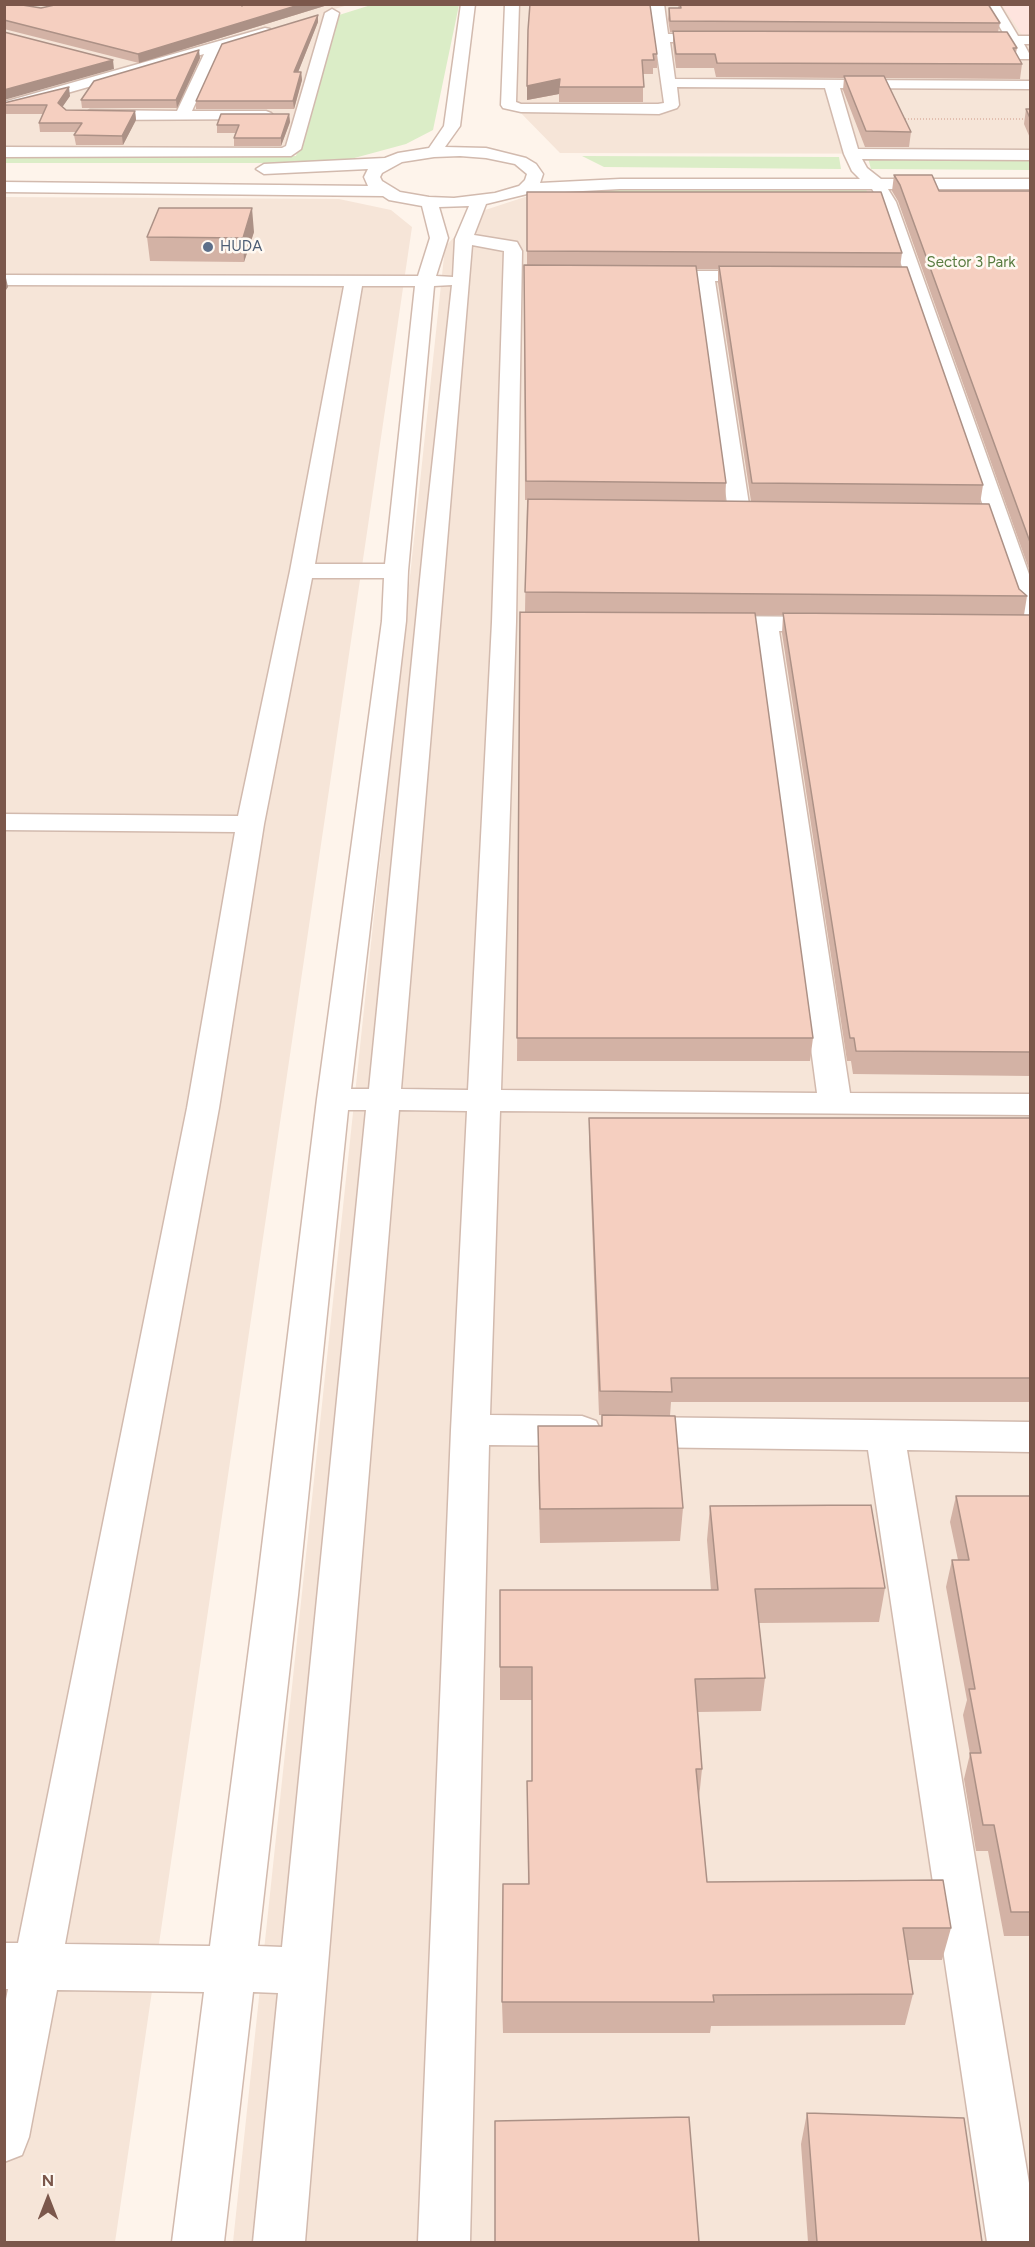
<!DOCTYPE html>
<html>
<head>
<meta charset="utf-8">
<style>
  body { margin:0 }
  #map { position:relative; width:1035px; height:2247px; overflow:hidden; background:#fef4eb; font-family:Figtree,sans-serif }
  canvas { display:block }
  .frame { position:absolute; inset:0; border:6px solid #7b574b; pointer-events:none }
  .north { position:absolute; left:18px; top:2169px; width:60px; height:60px; -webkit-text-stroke:4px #fff9f2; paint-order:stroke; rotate:0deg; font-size:16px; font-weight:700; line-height:24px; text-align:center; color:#7b574b }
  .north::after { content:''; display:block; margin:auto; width:21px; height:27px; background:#7b574b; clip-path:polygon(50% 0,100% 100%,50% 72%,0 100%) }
</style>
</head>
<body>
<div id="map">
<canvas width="1035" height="2247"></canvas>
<div class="frame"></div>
<div class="north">N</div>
</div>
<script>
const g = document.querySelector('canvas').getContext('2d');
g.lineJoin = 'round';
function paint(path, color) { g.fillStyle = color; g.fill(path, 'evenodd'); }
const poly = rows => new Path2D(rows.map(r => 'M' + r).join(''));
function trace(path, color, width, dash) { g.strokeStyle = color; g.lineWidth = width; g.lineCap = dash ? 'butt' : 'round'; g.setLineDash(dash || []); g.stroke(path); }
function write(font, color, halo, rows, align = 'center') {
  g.font = font + ' Figtree,sans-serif'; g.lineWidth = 5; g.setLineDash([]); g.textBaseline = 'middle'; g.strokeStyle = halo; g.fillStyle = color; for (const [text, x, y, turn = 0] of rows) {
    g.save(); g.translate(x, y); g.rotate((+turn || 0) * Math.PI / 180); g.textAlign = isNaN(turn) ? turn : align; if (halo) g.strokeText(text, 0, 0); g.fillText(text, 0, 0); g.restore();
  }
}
paint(poly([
  [5,5,348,5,328,11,288,152,5,150],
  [518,5,1030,5,1030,154,560,153,515,107],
  [609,187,1030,188,1030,2242,233,2242,445,247,476,213,531,195],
  [5,197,339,199,391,210,412,227,115,2242,5,2242]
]), '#f6e5d8');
paint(poly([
  [1002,5,1030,5,1030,36,1023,36]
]), '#fee4de');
paint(poly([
  [371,5,459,5,433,130,406,144,347,160,292,163,5,163,5,155,296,156,339,15],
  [582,156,839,157,841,169,604,167],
  [868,158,1030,158,1030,170,871,169],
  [866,189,870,200,554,201,604,190]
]), '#dbedc7');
const minor = poly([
  [461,4,475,4,460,126,445,147,486,148,526,158,536,164,543,174,540,183,620,179,860,179,852,171,844,154,825,88,677,87,679,105,677,108,659,114,521,112,503,108,501,105,505,4,519,4,516,102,521,104,658,104,664,103,650,4,664,4,668,34,717,34,724,38,717,42,670,42,675,79,1030,81,1030,89,840,88,858,149,1030,150,1030,160,862,159,867,168,881,179,1030,179,1030,189,888,189,896,202,1030,577,1030,616,1022,614,1018,609,880,202,872,189,620,189,527,194,486,204,474,235,517,242,522,251,516,622,501,1090,817,1093,755,631,711,630,702,628,699,623,702,618,711,616,828,617,837,619,840,624,837,629,828,631,779,631,850,1093,1030,1094,1030,1115,500,1111,490,1415,582,1416,596,1421,601,1431,596,1441,582,1446,489,1445,470,2242,418,2242,451,1430,467,1111,399,1110,305,2242,253,2242,278,1993,253,1992,224,2242,172,2242,204,1992,57,1990,29,2137,22,2155,4,2162,4,2009,8,1989,4,1989,4,1943,18,1943,187,1108,235,832,4,830,4,814,238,816,290,571,344,286,4,285,4,275,418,276,430,238,422,206,389,200,383,196,4,192,4,182,368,186,364,177,368,169,264,174,256,169,264,164,385,158,398,153,429,148,444,126,461,4],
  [460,156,486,158,515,164,527,174,525,180,519,186,495,193,454,198,429,197,400,192,382,181,380,177,382,173,402,162,434,157,460,156],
  [469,206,455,239,453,277,436,276,448,238,439,207,469,206],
  [472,245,504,251,492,622,468,1090,401,1089,472,245],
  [452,285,424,540,369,1089,351,1089,406,621,408,571,434,286,452,285],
  [362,286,415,286,385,564,315,564,362,286],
  [312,578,384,578,382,621,317,1099,256,1595,210,1946,65,1944,219,1108,264,824,312,578],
  [348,1110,366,1110,282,1947,258,1946,298,1595,348,1110],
  [986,4,999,4,1018,36,1030,36,1030,44,1024,44,1030,55,1029,59,1019,59,1010,44,962,43,960,40,962,37,967,36,1005,36,986,4],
  [332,9,339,13,301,149,291,156,4,157,4,147,282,148,286,146,325,13,332,9],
  [265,28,270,29,272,32,270,35,220,49,192,111,266,111,271,113,274,116,271,119,90,120,82,115,90,110,177,111,204,54,4,111,4,102,265,28],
  [653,271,763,271,769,272,772,276,769,280,763,281,715,281,750,511,747,516,739,518,731,516,728,511,697,281,647,280,644,276,647,272,653,271],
  [633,1417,1030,1422,1030,1452,907,1450,1030,2189,1030,2242,987,2242,868,1450,633,1447,619,1442,614,1432,619,1422,633,1417]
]);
trace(minor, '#d2baae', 3);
trace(poly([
  [902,119,1030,119]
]), '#dbb2a2', 1.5, [1, 2]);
paint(minor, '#fff');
paint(poly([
  [4,4,41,8,242,6,245,4,331,4,139,63,4,29],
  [679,4,988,4,1000,23,998,32,1017,48,1016,53,1022,64,1020,79,885,78,911,132,909,147,865,147,843,90,844,78,716,77,714,68,676,68,673,44,673,32,670,32,668,19,669,8,678,8],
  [318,15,318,22,298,72,301,72,302,80,294,109,196,109,196,101],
  [528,30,657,54,657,68,653,68,653,74,643,74,643,102,559,102,559,94,527,100],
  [200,58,177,108,82,108,81,100],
  [70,96,62,107,66,110,135,111,136,120,123,145,76,145,74,135,76,132,40,132,39,123,43,114,4,114,4,103],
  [1026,109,1030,109,1030,138,1024,124],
  [289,114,290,122,281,146,234,146,234,138,235,133,217,133,217,125],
  [894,175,939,191,1030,191,1030,572,898,201,892,191],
  [527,192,902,253,900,267,983,485,980,504,1019,589,1027,596,1024,615,1030,615,1030,1076,853,1074,851,1061,847,1061,782,633,783,615,755,615,813,1038,810,1061,517,1061,520,612,525,612,527,500,525,500,524,265,527,265],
  [696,269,718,269,718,283,751,501,725,501,726,483],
  [254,232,244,262,150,261,147,237],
  [589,1118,1030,1118,1030,1402,671,1402,670,1416,683,1508,680,1541,540,1543,538,1460,538,1426,601,1426,602,1415,599,1415,589,1141],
  [956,1496,1030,1496,1030,1936,1004,1936,988,1851,976,1851,964,1779,970,1754,963,1715,967,1700,946,1587,952,1560,958,1560,950,1522],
  [710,1506,885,1588,879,1622,759,1623,765,1678,761,1711,698,1712,702,1769,699,1798,707,1882,951,1928,942,1960,908,1960,913,1994,905,2025,711,2026,710,2033,503,2033,502,2002,528,1884,527,1781,532,1781,532,1700,500,1700,500,1590,711,1590,707,1540],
  [807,2113,982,2242,808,2242,801,2144]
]), '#d3b2a5');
paint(poly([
  [302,4,331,4,139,63,138,54],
  [318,15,318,22,295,80,294,72],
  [199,50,200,58,177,108,176,100],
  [113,60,114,69,4,100,4,90],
  [301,72,302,80,294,109,293,101],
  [560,79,559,94,527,100,527,86],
  [69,87,70,96,59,112,58,103],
  [135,111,136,120,123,145,122,136],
  [289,114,290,122,281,146,281,138],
  [252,208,254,232,244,262,243,238],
  [6,278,8,287,4,293,4,282]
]), '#ac9186');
const building = poly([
  [4,4,16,4,41,8,59,4,240,4,242,6,245,4,302,4,138,54,4,20,4,4],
  [530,4,650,5,657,54,653,54,654,60,642,60,644,87,559,87,560,79,527,86,528,30,530,4],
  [680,4,988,4,1000,23,670,21,669,8,681,8,680,4],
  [318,15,294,72,301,72,293,101,196,101,222,44,318,15],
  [673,31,1007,32,1017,48,1013,48,1022,64,717,63,715,54,676,54,673,31],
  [4,32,113,60,4,90,4,32],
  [199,50,176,100,81,100,94,81,199,50],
  [844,76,884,76,911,132,866,131,844,76],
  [69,87,58,103,66,110,135,111,122,136,74,135,82,123,39,123,47,105,4,105,4,103,69,87],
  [1026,109,1030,109,1030,118,1026,109],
  [221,114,289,114,281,138,234,138,239,125,217,125,221,114],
  [894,175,932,175,939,191,1030,191,1030,542,900,185,894,175],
  [527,192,881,192,902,253,527,251,527,192],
  [159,208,252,208,243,238,147,237,159,208],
  [524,265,696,266,726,483,526,481,524,265],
  [719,266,907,267,983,485,752,483,719,266],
  [528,499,989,504,1019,589,1027,596,525,592,528,499],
  [520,612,755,613,813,1038,517,1038,520,612],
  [783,613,1030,615,1030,1052,856,1051,854,1038,850,1038,783,613],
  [589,1118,1030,1118,1030,1378,671,1378,672,1392,600,1391,589,1118],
  [602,1415,675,1416,683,1508,540,1509,538,1426,602,1426,602,1415],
  [956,1496,1030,1496,1030,1912,1011,1912,994,1825,983,1825,970,1753,981,1753,969,1689,975,1689,952,1560,969,1560,956,1496],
  [871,1505,885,1588,755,1589,765,1678,695,1679,702,1769,696,1769,707,1882,943,1880,951,1928,903,1928,913,1994,713,1995,714,2002,502,2002,503,1884,529,1884,527,1781,532,1781,532,1667,500,1667,500,1590,718,1590,710,1506,871,1505],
  [807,2113,964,2118,982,2242,817,2242,807,2113],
  [689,2117,699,2242,495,2242,495,2121,689,2117]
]);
paint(building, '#f5cfc0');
trace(building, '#ac9186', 1.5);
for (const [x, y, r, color] of [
  [208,247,6,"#5c6f8a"]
]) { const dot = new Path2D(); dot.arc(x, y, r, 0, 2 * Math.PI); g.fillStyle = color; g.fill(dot); trace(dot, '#fff9f2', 2); }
write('15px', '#4e5e75', '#fff9f2', [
  ["HUDA",220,247]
], 'left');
write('15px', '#587b3f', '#fff9f2', [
  ["Sector 3 Park",971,263]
]);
</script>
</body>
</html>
